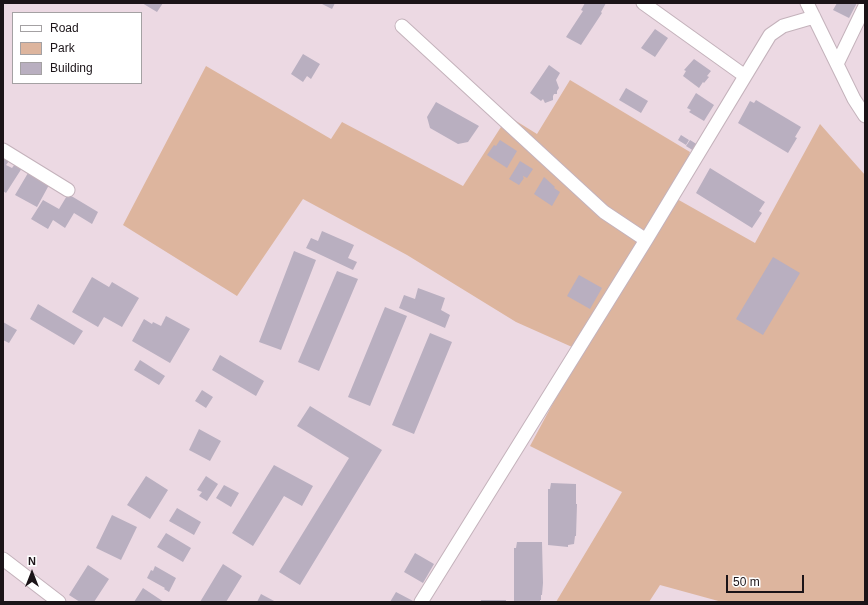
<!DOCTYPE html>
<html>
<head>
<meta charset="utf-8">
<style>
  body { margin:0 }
  #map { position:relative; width:868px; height:605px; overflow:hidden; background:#ecd9e3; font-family:Helvetica,sans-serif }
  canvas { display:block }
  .frame { position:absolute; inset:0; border:4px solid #1b1418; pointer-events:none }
  .legend { position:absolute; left:12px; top:12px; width:130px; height:72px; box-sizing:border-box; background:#fff; border:1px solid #a4a1a3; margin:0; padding:5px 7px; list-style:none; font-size:12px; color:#1b1418 }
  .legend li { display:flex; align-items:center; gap:8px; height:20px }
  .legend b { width:20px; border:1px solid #a4a1a3 }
  .north { position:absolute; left:12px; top:553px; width:40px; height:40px; -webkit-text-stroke:3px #fff; paint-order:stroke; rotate:0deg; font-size:11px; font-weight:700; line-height:16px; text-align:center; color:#1b1418 }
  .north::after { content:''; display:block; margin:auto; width:14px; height:18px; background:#1b1418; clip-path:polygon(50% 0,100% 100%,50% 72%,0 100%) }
  .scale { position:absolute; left:726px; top:575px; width:78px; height:18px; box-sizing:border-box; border:2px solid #1b1418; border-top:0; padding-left:5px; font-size:12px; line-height:14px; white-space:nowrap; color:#1b1418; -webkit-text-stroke:3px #fff; paint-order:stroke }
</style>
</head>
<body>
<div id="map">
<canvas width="868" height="605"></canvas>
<div class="frame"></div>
<ul class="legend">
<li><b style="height:5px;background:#fff"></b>Road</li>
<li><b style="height:11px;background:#ddb59e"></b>Park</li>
<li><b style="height:11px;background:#b9afc0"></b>Building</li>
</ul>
<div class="north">N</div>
<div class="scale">50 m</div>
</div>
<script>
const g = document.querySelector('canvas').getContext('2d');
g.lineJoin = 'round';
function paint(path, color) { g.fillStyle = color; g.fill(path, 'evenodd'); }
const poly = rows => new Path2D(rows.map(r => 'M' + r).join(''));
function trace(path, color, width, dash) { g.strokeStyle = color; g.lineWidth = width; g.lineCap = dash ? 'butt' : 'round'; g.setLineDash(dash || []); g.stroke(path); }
paint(poly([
  [206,66,331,139,342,122,463,186,508,116,537,134,570,80,690,152,677,199,755,243,820,124,865,175,865,602,722,602,660,585,649,602,556,602,622,492,530,446,581,351,516,322,407,255,303,199,237,296,123,225]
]), '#ddb59e');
paint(poly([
  [142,3,163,3,157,12],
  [320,3,335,3,332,9],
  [585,3,606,3,601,12,602,13,581,45,566,37,583,11,581,10],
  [837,3,857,3,849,18,833,10],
  [655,29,668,38,655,57,641,48],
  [303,54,320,64,311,79,307,76,303,82,291,74],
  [694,59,711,71,707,76,709,77,704,83,703,82,699,88,683,76,686,71,684,70],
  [549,65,560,73,556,80,559,88,557,91,557,94,554,94,553,96,553,100,545,103,543,99,541,101,530,93],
  [626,88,648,101,641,113,619,100],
  [696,93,714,105,704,121,689,112,691,110,687,108],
  [756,100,801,127,795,137,797,138,788,153,738,123,750,101,754,103],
  [436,102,479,126,468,142,458,144,430,128,427,117],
  [681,135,689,140,686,145,678,140],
  [500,140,517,151,507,168,487,155,494,145,496,146],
  [690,140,698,145,694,151,686,146],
  [3,157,9,161,6,165,12,168,15,164,22,168,6,193,3,191],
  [520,161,533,169,527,178,523,176,523,177,524,178,519,185,509,179],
  [710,168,765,202,759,211,762,213,752,228,696,193],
  [28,173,49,185,37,207,15,195],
  [544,177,555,187,554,188,560,192,552,206,534,194],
  [68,194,98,212,92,224,74,213,65,228,53,220,48,229,31,219,43,200,59,209],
  [322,231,354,245,348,258,357,262,353,270,306,248,311,238,318,241],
  [294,251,316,260,281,350,259,342],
  [773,257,800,273,763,335,736,319],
  [337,271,358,279,319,371,298,362],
  [579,275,602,288,590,309,567,296],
  [92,277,109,287,112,282,139,298,122,327,104,317,98,327,72,312],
  [418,288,445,298,441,310,450,315,445,328,399,308,404,295,415,299],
  [38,304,83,331,74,345,30,319],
  [385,307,407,316,370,406,348,397],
  [166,316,190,329,170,363,132,341,144,319,152,324,153,322,161,326],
  [3,322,17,330,9,343,3,340],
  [430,333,452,342,414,434,392,425],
  [220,355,264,381,256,396,212,370],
  [140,360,165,376,159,385,134,370],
  [202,390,213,397,206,408,195,401],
  [310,406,382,450,300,585,279,572,349,458,297,426],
  [199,429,221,441,210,461,189,450],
  [274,465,313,486,302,506,284,496,253,546,232,533],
  [146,476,168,490,150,519,127,505],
  [206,476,218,484,207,501,199,496,202,492,197,490],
  [551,483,576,484,576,504,577,504,576,536,575,536,574,544,568,545,568,547,548,545,548,489,550,489],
  [224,485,239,493,231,507,216,498],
  [177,508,201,522,194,535,169,521],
  [112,515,137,527,121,560,96,548],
  [166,533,191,548,183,562,157,547],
  [517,542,542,542,543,583,542,595,541,595,541,600,540,600,540,602,514,602,514,548,516,548],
  [415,553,434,564,423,583,404,572],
  [223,564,242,576,226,602,200,602],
  [88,565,109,579,94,602,80,602,69,595],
  [155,566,176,578,169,592,164,589,165,588,147,578,151,570,153,571],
  [143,588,164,602,134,602],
  [396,592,415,602,390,602],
  [261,594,276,602,257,602],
  [481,600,506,600,506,602,481,602]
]), '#b9afc0');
const minor = poly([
  [643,3,745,76],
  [807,3,854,99,865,116],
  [402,26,604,212,646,240],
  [837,64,865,6],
  [3,150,68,190],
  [3,559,59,602],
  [421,602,646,240,770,35,783,26,814,17]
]);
trace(minor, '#c4b2bb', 15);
trace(minor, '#fff', 13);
</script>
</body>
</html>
